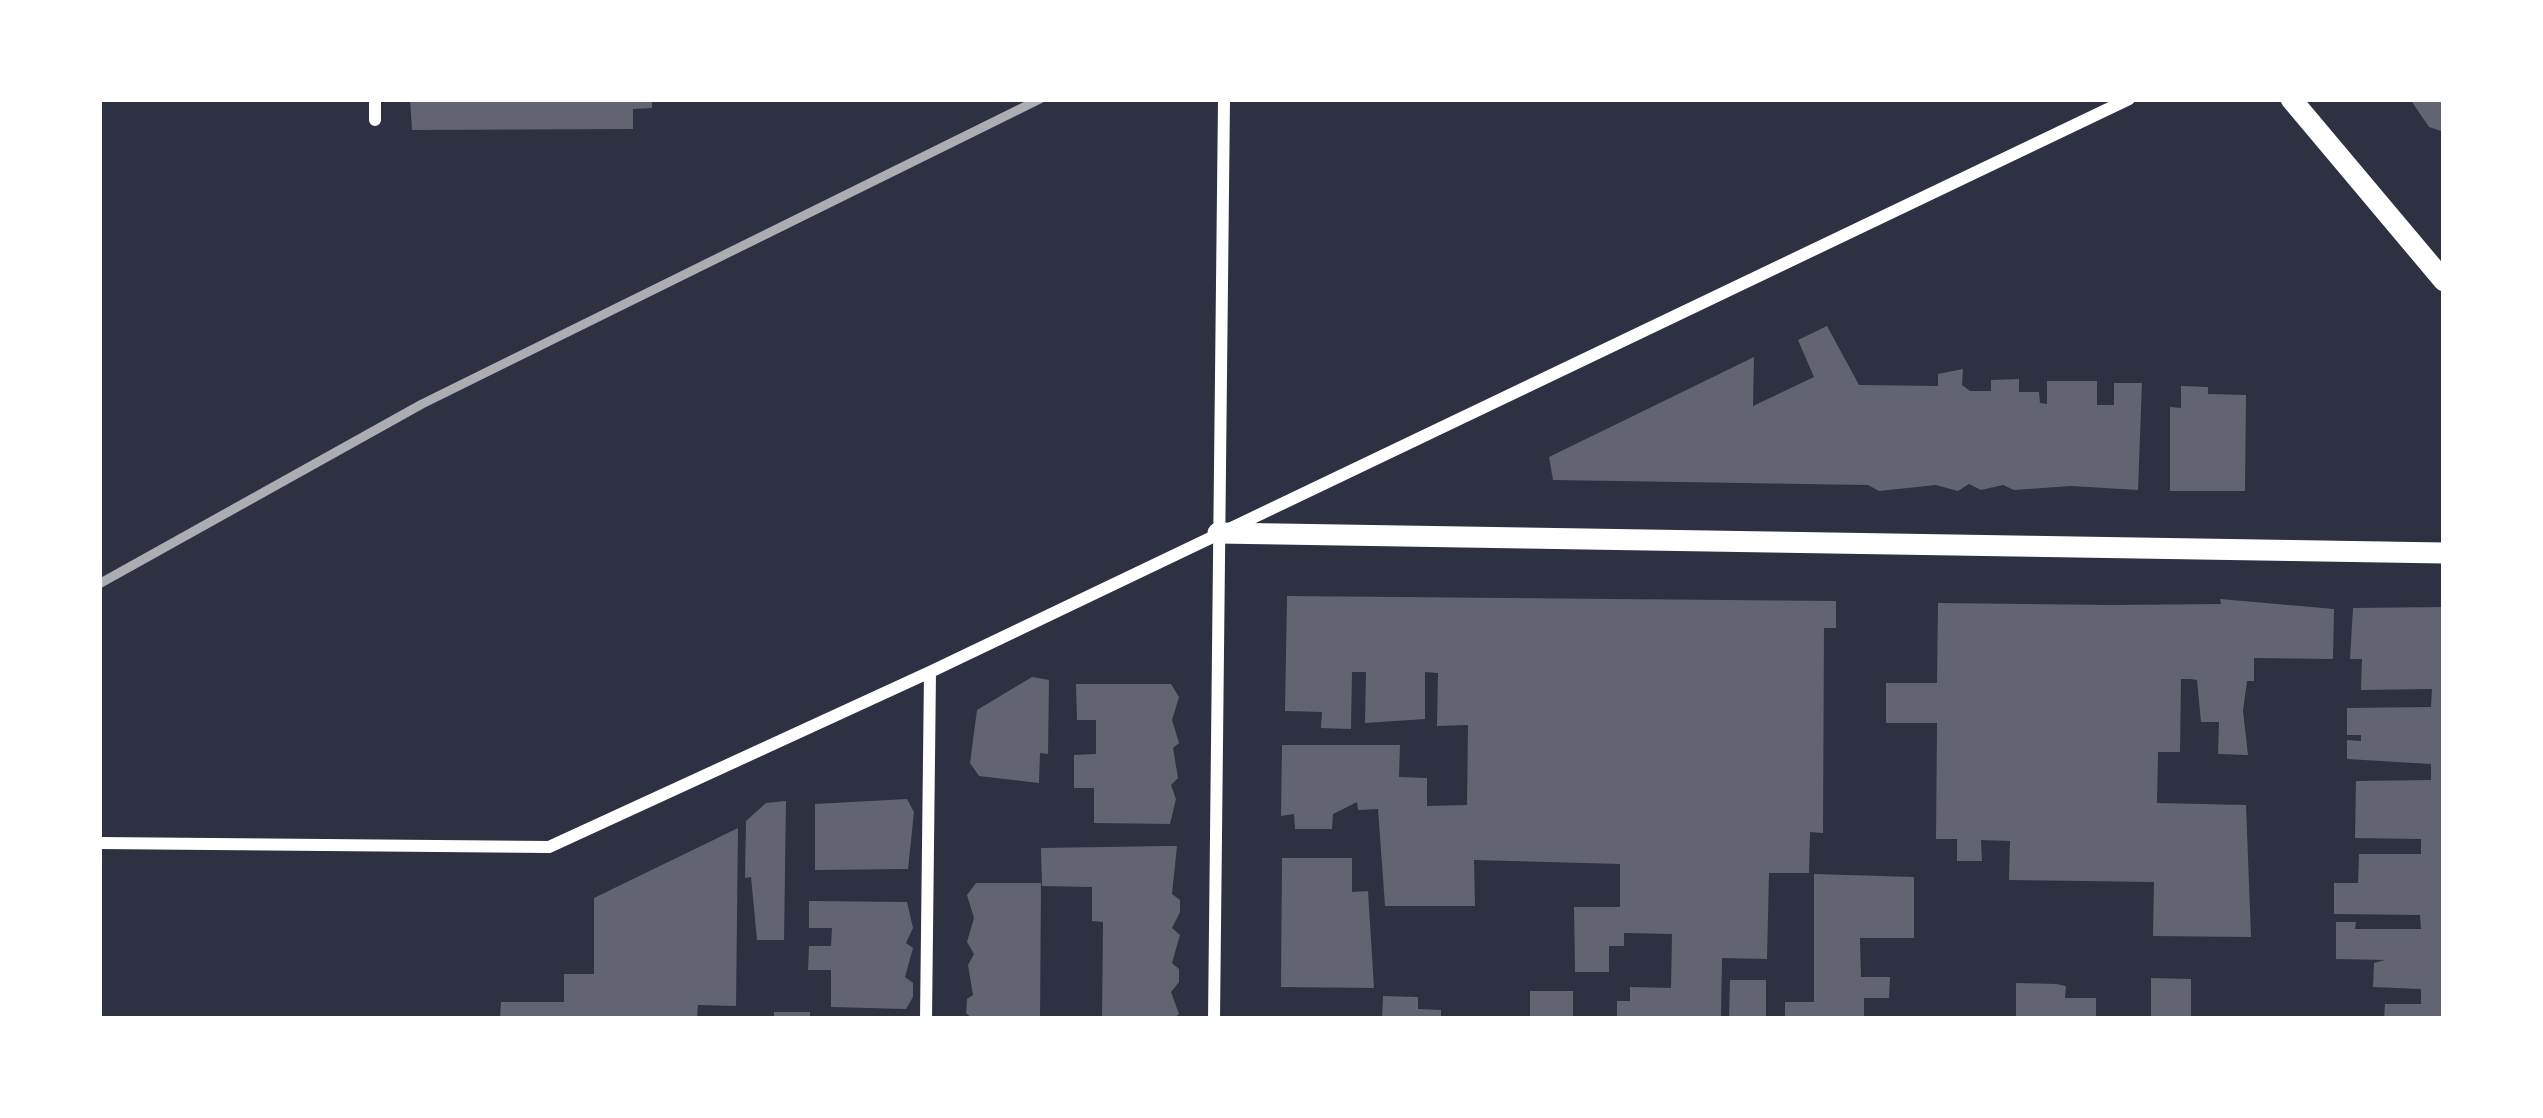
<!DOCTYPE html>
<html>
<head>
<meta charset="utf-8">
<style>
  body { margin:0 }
  #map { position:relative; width:2543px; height:1118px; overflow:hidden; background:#2d3142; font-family:"Archivo Narrow",sans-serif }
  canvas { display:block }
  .frame { position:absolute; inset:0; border:102px solid #fff; pointer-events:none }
</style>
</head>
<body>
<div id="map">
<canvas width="2543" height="1118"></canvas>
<div class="frame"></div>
</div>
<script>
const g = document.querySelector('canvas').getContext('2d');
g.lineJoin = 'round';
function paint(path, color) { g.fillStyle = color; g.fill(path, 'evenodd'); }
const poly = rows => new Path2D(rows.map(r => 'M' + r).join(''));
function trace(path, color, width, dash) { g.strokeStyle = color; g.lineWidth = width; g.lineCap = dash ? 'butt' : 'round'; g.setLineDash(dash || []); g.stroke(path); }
paint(poly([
  [410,99,652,99,652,108,633,109,633,129,412,130],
  [2410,99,2444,99,2444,132,2429,127],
  [1827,326,1859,385,1938,386,1938,374,1963,369,1962,385,1970,391,1991,391,1991,380,2019,379,2019,392,2039,392,2040,403,2047,404,2047,381,2097,381,2097,405,2114,405,2114,383,2142,383,2138,490,2071,486,2014,490,2003,485,1981,490,1969,484,1958,491,1936,485,1879,491,1868,485,1553,480,1549,457,1754,357,1753,406,1814,377,1798,340],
  [2181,386,2208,387,2208,394,2246,395,2245,491,2170,491,2170,407,2181,408],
  [1287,596,1836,601,1836,628,1824,628,1823,833,1810,832,1809,873,1769,873,1767,959,1722,958,1721,1019,1617,1019,1617,1001,1630,1001,1630,987,1671,988,1672,934,1624,933,1624,946,1609,946,1609,972,1575,972,1574,907,1620,907,1620,864,1474,860,1475,906,1385,906,1378,809,1358,810,1357,802,1333,814,1332,829,1295,829,1294,814,1281,816,1282,745,1400,745,1399,777,1427,778,1427,806,1467,805,1468,725,1437,726,1438,673,1425,672,1425,719,1365,723,1366,672,1352,672,1351,729,1321,728,1322,712,1285,711],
  [2220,599,2334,609,2333,659,2254,658,2254,681,2247,681,2243,711,2248,755,2218,754,2219,722,2201,722,2197,680,2190,679,2181,679,2180,752,2158,752,2157,803,2246,805,2251,937,2153,936,2154,882,2009,880,2010,841,1981,840,1982,861,1957,861,1957,839,1936,839,1937,723,1886,723,1886,683,1937,683,1938,603,2112,605,2221,604],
  [2444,607,2444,1019,2384,1019,2385,1004,2421,1004,2421,989,2373,987,2374,963,2385,960,2336,959,2336,922,2356,922,2355,929,2421,929,2420,915,2334,914,2334,883,2358,883,2359,854,2421,854,2421,839,2355,838,2356,781,2431,780,2431,764,2347,759,2347,740,2361,741,2361,735,2347,735,2347,708,2431,707,2432,689,2361,690,2362,659,2350,659,2353,608],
  [1032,677,1049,680,1048,754,1040,753,1039,783,979,776,970,763,977,710],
  [1076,684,1171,684,1179,697,1172,720,1179,743,1173,748,1178,778,1171,785,1176,799,1170,824,1094,823,1094,788,1074,788,1074,755,1096,754,1096,720,1077,720],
  [907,799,914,812,908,869,815,870,815,804],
  [786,801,784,940,757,940,751,877,745,878,746,821,766,803],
  [738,828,736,1006,698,1005,697,1019,500,1019,501,1002,564,1002,564,974,594,974,594,898],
  [1167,846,1177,846,1172,894,1180,900,1180,912,1172,928,1180,935,1172,963,1179,969,1179,982,1171,992,1179,1014,1174,1019,1102,1019,1103,922,1092,921,1092,887,1042,886,1041,848],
  [1282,858,1352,858,1352,892,1368,891,1374,988,1281,987],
  [1814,874,1914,877,1914,938,1860,938,1861,977,1890,977,1889,998,1864,998,1864,1019,1785,1019,1785,1002,1814,1002],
  [976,883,1041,883,1040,1019,973,1019,966,1013,967,999,973,995,968,965,974,954,967,942,974,918,967,895],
  [809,901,907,902,913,928,906,943,913,948,905,977,913,983,913,997,906,1009,831,1007,831,970,808,970,809,946,831,946,832,928,809,928],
  [2151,978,2191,979,2191,1019,2151,1019],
  [1730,980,1766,980,1766,1019,1729,1019],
  [2016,983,2056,984,2066,986,2065,998,2096,998,2096,1019,2016,1019],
  [1530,991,1573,991,1573,1019,1530,1019],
  [1383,996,1418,997,1418,1009,1441,1010,1441,1019,1382,1019],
  [774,1012,810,1012,810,1019,774,1019]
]), '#626471');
trace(poly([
  [375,120,375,99],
  [99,843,549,847,930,672,2129,99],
  [926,1019,930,672],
  [1214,1019,1224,99]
]), '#fff', 12);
trace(poly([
  [2291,99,2444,281],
  [1218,533,2444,553]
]), '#fff', 21);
trace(poly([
  [99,584,422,404,1040,99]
]), '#abadb3', 9);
</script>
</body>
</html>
